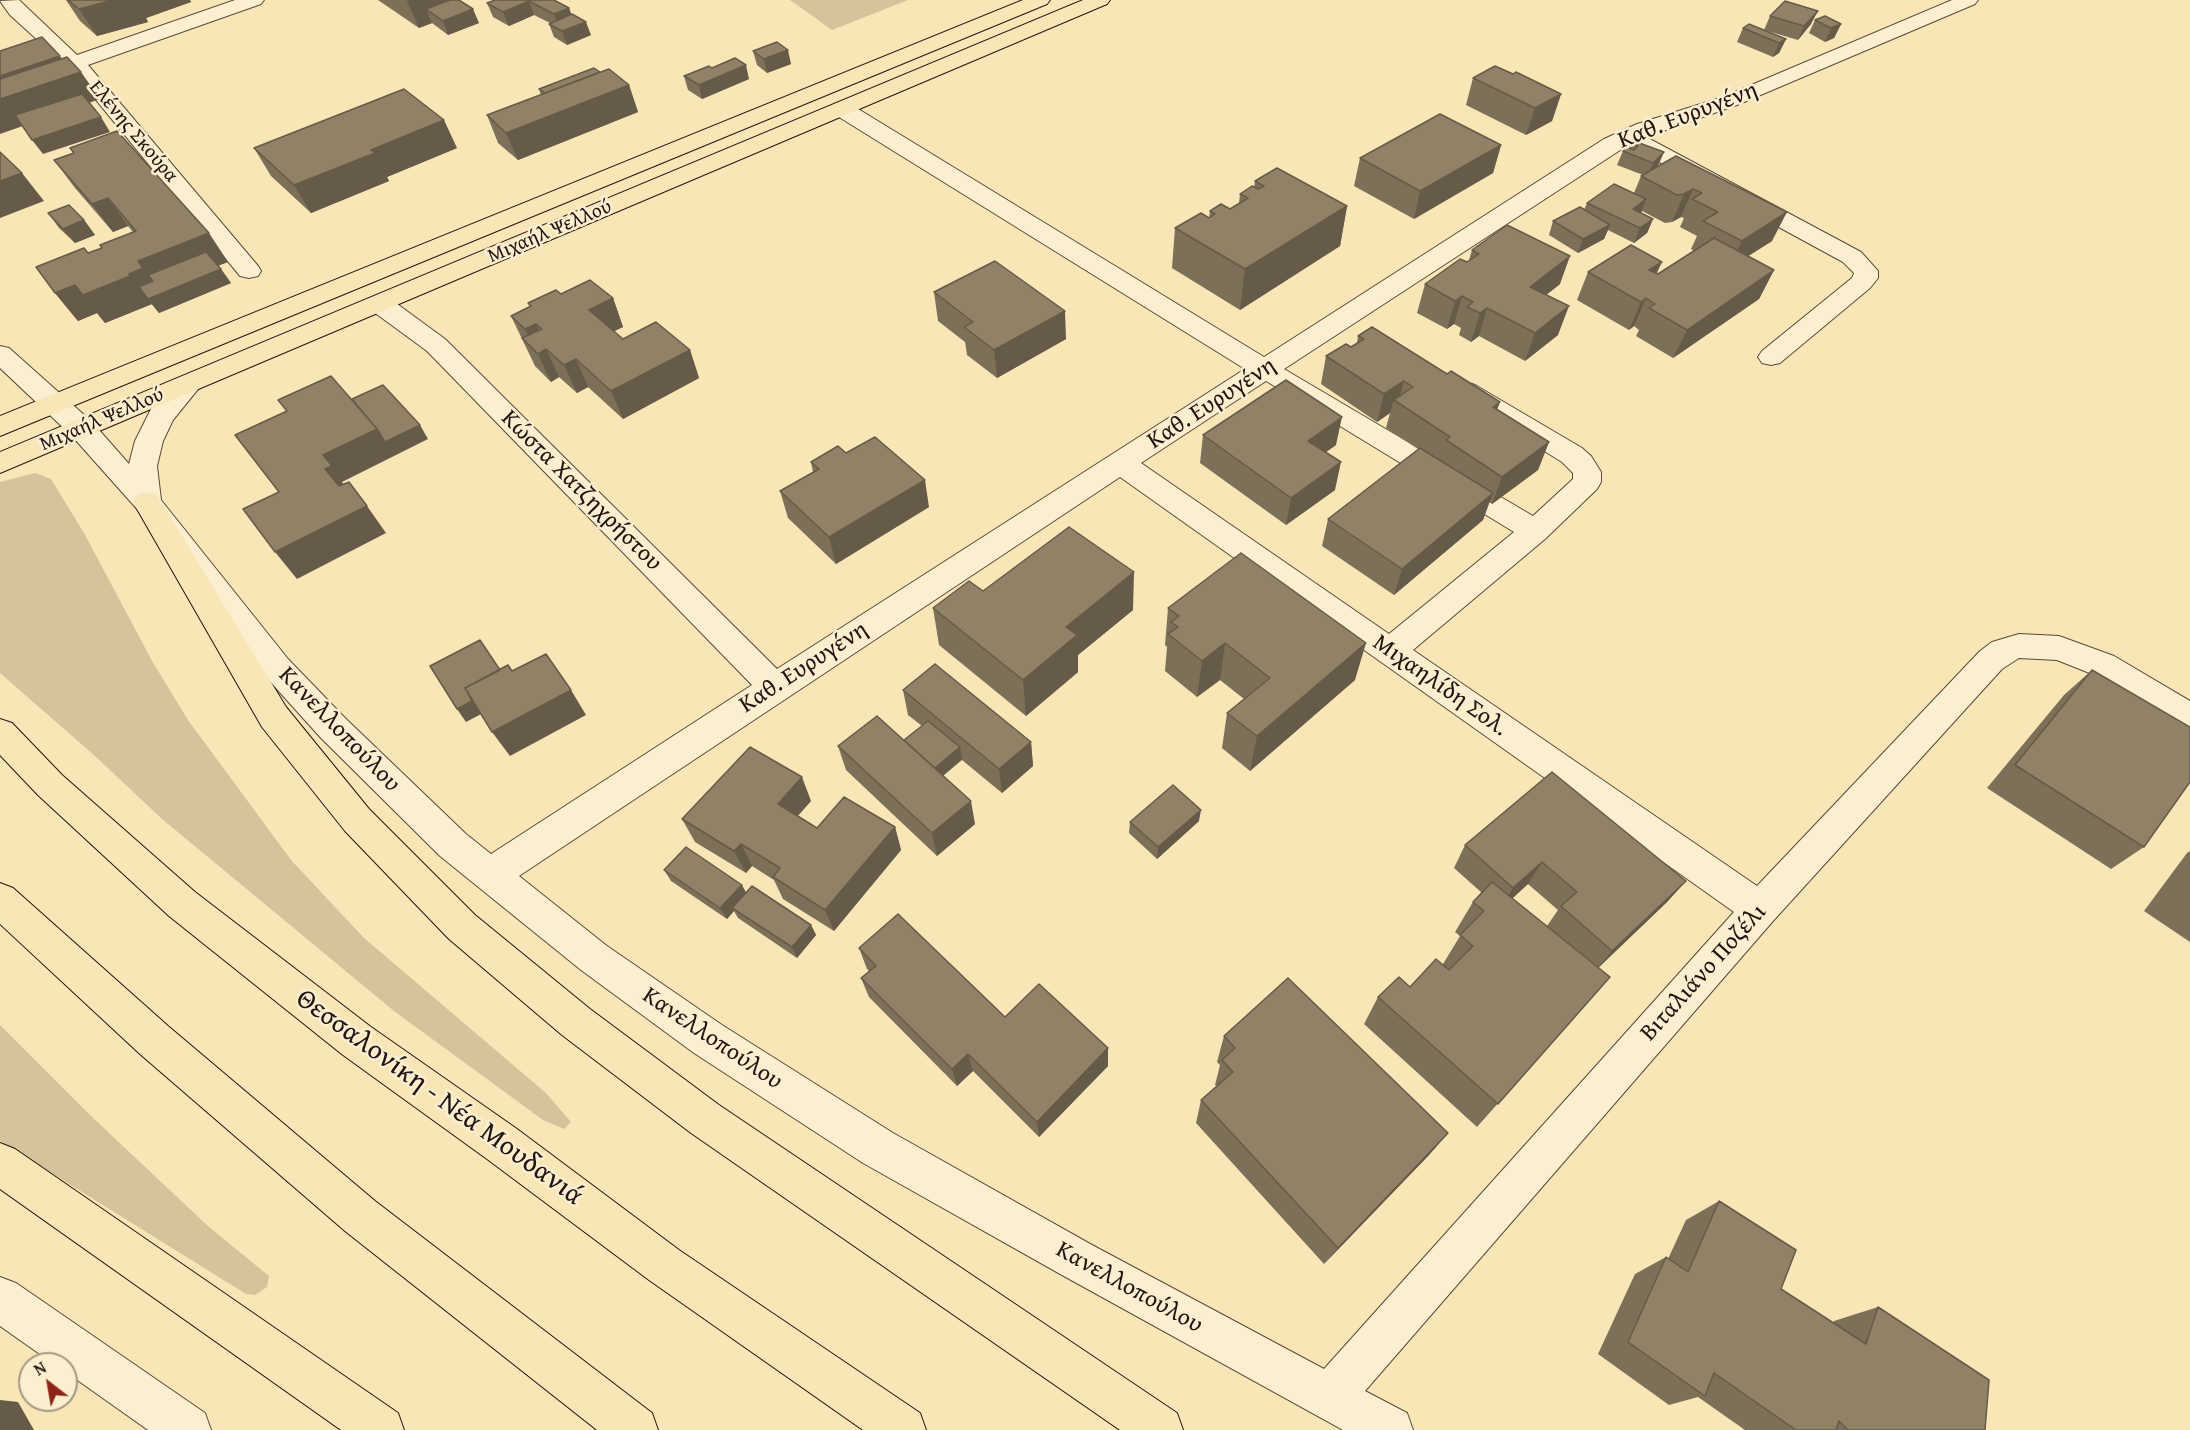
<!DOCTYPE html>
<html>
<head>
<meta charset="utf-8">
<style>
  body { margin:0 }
  #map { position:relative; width:2190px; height:1430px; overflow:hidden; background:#f9e6b7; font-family:"Gentium Book Plus",serif }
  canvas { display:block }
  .north { position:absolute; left:18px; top:1352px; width:60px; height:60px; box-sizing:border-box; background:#fbefd0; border:2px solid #a49884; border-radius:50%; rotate:329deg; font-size:16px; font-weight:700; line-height:24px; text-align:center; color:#211611 }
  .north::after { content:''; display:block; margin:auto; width:21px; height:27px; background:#8f2418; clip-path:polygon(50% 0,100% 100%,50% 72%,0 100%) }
</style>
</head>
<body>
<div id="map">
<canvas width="2190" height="1430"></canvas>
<div class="north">N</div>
</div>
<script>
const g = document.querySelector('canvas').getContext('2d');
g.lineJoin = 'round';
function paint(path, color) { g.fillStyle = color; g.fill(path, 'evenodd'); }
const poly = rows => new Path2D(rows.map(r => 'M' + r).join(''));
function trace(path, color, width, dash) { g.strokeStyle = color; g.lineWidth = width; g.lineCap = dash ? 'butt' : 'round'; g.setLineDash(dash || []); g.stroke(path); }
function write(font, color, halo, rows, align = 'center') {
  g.font = font + ' "Gentium Book Plus",serif'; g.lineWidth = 5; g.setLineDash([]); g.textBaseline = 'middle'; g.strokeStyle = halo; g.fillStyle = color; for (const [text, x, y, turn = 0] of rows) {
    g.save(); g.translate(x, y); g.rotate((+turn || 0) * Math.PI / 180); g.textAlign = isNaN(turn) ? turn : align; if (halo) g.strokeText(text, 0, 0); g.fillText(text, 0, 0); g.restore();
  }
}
paint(poly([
  [790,0,908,0,832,30],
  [35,473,51,479,84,533,152,661,188,720,291,860,364,938,546,1093,571,1122,564,1129,543,1120,394,1011,162,819,95,756,0,673,0,482],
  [0,1025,91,1116,209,1227,269,1276,267,1287,255,1295,246,1294,0,1141]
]), '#d4c39b');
const minor = poly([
  [19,0,77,55,235,0,264,0,261,4,88,65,258,266,261,271,258,276,249,278,240,276,74,73,10,15,0,1,19,0],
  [1952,0,1978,0,1975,4,1737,105,1646,137,1861,252,1878,271,1878,278,1870,288,1780,363,1771,365,1762,363,1758,357,1762,351,1852,278,1854,273,1843,262,1628,145,1284,369,1533,516,1573,479,1573,473,1562,462,1457,397,1453,391,1457,385,1466,382,1475,385,1582,448,1591,456,1601,472,1601,482,1597,489,1545,539,1413,650,1757,886,1980,651,1992,642,2019,634,2059,636,2114,656,2190,701,2190,732,2178,728,2092,674,2057,660,2019,658,2002,669,1773,921,1365,1391,1407,1413,1413,1430,1343,1430,1062,1275,863,1163,694,1053,581,970,440,856,321,738,266,677,137,509,72,436,0,368,0,346,9,348,92,422,129,464,135,441,151,409,181,377,190,374,199,377,203,383,173,420,163,441,157,466,161,500,288,659,345,718,466,834,491,854,752,685,427,351,371,310,367,304,371,298,380,296,389,298,445,339,777,669,1245,369,834,114,831,109,834,104,842,103,850,104,1264,357,1604,139,1637,124,1723,97,1952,0],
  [1266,381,1514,532,1389,634,1141,463,1266,381],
  [1120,477,1734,912,1324,1369,1092,1245,893,1133,722,1025,607,946,519,876,1120,477],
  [0,1277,16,1283,205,1413,211,1430,148,1430,66,1372,66,1364,54,1364,0,1326,0,1277]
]);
const major = poly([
  [1023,0,1050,0,1047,4,0,436,0,416,1023,0],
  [1083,0,1110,0,1107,4,0,473,0,452,1083,0]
]);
const highway = poly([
  [147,492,157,495,286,707,369,809,475,915,590,1009,719,1105,1177,1413,1183,1430,1120,1430,691,1133,562,1035,449,939,345,831,262,727,133,502,137,495,147,492],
  [0,719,12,723,62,775,195,892,371,1027,517,1129,679,1250,920,1413,926,1430,863,1430,649,1280,487,1159,343,1055,169,916,38,795,0,755,0,719],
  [0,883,13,888,168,1026,375,1201,652,1413,658,1430,597,1430,345,1231,140,1054,0,924,0,883],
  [0,1143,15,1149,398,1413,404,1430,341,1430,0,1189,0,1143]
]);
trace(minor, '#574a3a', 2);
trace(major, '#211611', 2);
trace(highway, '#211611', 2);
paint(minor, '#fbefd0');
paint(major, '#f9e6b7');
paint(highway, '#f9e6b7');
paint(poly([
  [66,0,190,0,191,2,146,18,148,22,97,36,80,21],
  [378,0,459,0,479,23,448,35,432,23,419,28],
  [554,0,569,8,571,14,591,35,567,45,554,37,549,24,550,23,534,15,509,26,493,17,487,3],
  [1770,16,1811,24,1798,40,1764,30],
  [1815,20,1841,24,1834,38,1825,42,1809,33],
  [1743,28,1786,39,1779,53,1773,57,1737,42],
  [753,51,791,64,767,73,757,65],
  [712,68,749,79,702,99,688,90,684,76],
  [600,72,629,85,638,112,518,160,498,143,487,115,541,95,539,89],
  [1513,74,1561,94,1552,121,1526,135,1466,105,1473,78],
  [1631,143,1664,152,1656,168,1676,156,1772,241,1748,256,1774,270,1759,299,1673,358,1636,336,1639,330,1634,326,1629,330,1577,300,1588,272,1658,274,1694,251,1691,249,1697,236,1680,227,1684,218,1681,217,1672,222,1665,223,1642,211,1641,213,1653,219,1647,233,1634,243,1608,230,1604,239,1578,253,1549,235,1553,221,1584,210,1587,203,1634,193,1641,176,1643,175,1617,165,1623,151,1629,148],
  [1501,145,1493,173,1414,219,1354,186,1360,158],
  [254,148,457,148,387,177,389,181,311,213,271,176],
  [54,160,228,262,218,265,231,283,159,313,150,302,152,304,105,323,97,313,78,321,55,293,88,253,102,248,133,232,128,226,113,232,75,188],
  [1255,181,1347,206,1340,246,1240,310,1172,268,1175,228,1209,218,1210,211,1230,209,1239,203,1240,194,1254,187],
  [48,213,84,220,95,235,75,243,59,228],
  [1472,250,1560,284,1546,295,1558,335,1525,361,1479,336,1471,342,1459,335,1461,328,1454,324,1447,329,1417,313,1425,284,1467,262,1469,260],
  [934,292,1066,339,997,378,967,355,965,342,938,321],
  [561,294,613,298,623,327,614,331,623,339,690,350,699,378,623,419,588,387,577,393,559,377,551,382,535,366,511,316,530,307,528,303],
  [1358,336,1497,409,1549,442,1538,470,1492,504,1489,502,1483,520,1394,595,1322,546,1328,519,1418,449,1386,428,1390,413,1377,422,1321,384,1326,356,1351,347,1357,343],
  [1203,435,1336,445,1326,452,1335,490,1286,525,1200,463],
  [846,453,929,507,836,564,788,518,780,491,813,472,811,462],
  [983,591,1133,610,1078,655,1078,672,1026,716,939,645,933,608],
  [1168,608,1355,680,1250,771,1222,748,1227,713,1244,699,1220,680,1197,697,1165,671,1167,647,1165,645],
  [2092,670,2144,847,2111,869,1987,788,2064,695],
  [903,690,1031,742,1033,766,1002,793,962,760,943,776,975,824,937,856,846,770,838,746,904,740,922,726,908,715],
  [811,801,798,816,817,828,895,827,901,850,834,931,783,899,774,880,752,866,746,873,695,842,682,819],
  [1199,821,1157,859,1129,833,1130,822],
  [1465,845,1686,881,1667,902,1598,968,1610,977,1477,1127,1364,1024,1378,997,1410,987,1443,964,1460,936,1455,932,1473,902,1482,893,1454,868],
  [1528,884,1558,910,1547,926,1512,898],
  [2190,851,2190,942,2144,911,2187,853],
  [664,870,746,892,811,925,816,935,797,958,738,918,734,911,727,919,671,881],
  [859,948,1005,1017,1108,1066,1039,1137,973,1071,957,1086,869,997,861,978,869,971,867,969],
  [1224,1036,1448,1133,1429,1155,1324,1264,1196,1123,1201,1100,1217,1086,1215,1085,1220,1065,1217,1062],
  [1719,1201,1781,1289,1833,1323,1834,1321,1878,1307,1985,1430,1745,1430,1698,1397,1669,1405,1598,1354,1635,1274,1666,1257,1668,1259,1686,1220]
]), '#7d7059');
paint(poly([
  [113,0,190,0,191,2,146,18,148,22,97,36,79,9],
  [409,0,457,0,426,9,432,23,419,28,407,1],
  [529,1,534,15,509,26,503,12],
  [569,8,574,22,559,28,554,14],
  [473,9,479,23,448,35,443,21],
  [1818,11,1811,24,1798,40,1804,26],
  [586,22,591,35,567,45,562,31],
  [1841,24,1834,38,1825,42,1831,28],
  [1786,39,1779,53,1773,57,1779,43],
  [788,50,791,64,767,73,764,59],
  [60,56,73,75,81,72,100,99,0,134,0,76],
  [746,65,749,79,702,99,699,85],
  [629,85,638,112,518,160,506,133],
  [1561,94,1552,121,1526,135,1535,108],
  [101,117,110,132,43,154,32,140],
  [444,120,457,148,387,177,389,181,311,213,294,185,371,150],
  [1501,145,1493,173,1414,219,1420,191],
  [1664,152,1658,166,1647,177,1653,163],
  [22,173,44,201,0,218,0,181],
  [1693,189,1681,217,1672,222,1684,194],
  [108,198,128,226,113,232,92,204],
  [1646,199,1641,213,1627,224,1633,209],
  [1347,206,1340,246,1240,310,1245,269],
  [1787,212,1772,241,1728,269,1742,241],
  [1653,219,1647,233,1634,243,1640,228],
  [84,220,95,235,75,243,63,229],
  [1610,225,1604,239,1578,253,1583,239],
  [209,233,228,262,159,289,221,269,231,283,159,313,140,289,152,304,105,323,97,313,78,321,55,293,75,285,129,274,138,261],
  [1570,256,1560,284,1521,315,1530,287],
  [1662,262,1649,290,1649,270],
  [1774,270,1759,299,1673,358,1687,330],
  [1462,296,1454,324,1447,329,1455,301],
  [613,298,623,327,600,338,589,310],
  [1646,298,1634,326,1629,330,1641,302],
  [1569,306,1558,335,1525,361,1535,333],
  [1487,308,1479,336,1471,342,1480,313],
  [1065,311,1066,339,997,378,994,350],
  [536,324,549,352,546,349,559,377,551,382,538,354,535,350,525,329],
  [690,350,699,378,623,419,611,391],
  [576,359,588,387,577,393,564,365],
  [1404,381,1398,403,1394,400,1390,413,1377,422,1384,394],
  [1500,402,1490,429,1493,407],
  [1342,417,1336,445,1303,468,1308,441],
  [420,425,428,439,342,482,351,494,345,496,325,469,323,455,377,429],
  [1549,442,1538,470,1492,504,1502,477],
  [1341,462,1335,490,1286,525,1291,498],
  [925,480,929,507,836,564,829,537],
  [1493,493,1483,520,1394,595,1402,569],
  [367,506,386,533,297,579,275,552],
  [1134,572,1133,610,1078,655,1078,672,1026,716,1023,680,1066,627],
  [1225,643,1220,680,1197,697,1202,661],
  [1366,643,1355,680,1250,771,1257,736],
  [508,665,525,691,466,722,457,709,508,682],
  [571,690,586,715,510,756,492,732],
  [1031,742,1033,766,1002,793,999,769],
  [960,747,962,759,932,785,929,773],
  [802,777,811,801,787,827,778,804],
  [971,801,975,824,937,856,932,833],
  [1201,810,1199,821,1157,859,1158,847],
  [895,827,901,850,834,931,825,910],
  [741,844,752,866,746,873,734,851],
  [1542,862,1528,884,1500,910,1513,888],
  [1686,881,1667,902,1595,971,1612,951],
  [742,885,748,896,732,908,734,911,727,919,720,908],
  [811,925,816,935,797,958,792,947],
  [1108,1048,1108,1066,1039,1137,1037,1122],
  [968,1054,973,1071,957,1086,952,1069],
  [1448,1133,1429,1155,1324,1264,1338,1248],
  [0,1400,18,1402,34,1430,0,1430]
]), '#665b48');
const building = poly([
  [68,0,113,0,79,9,68,0],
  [450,0,459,0,473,9,443,21,426,9,450,0],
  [495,0,554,0,569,8,554,14,529,1,503,12,487,3,495,0],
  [1785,1,1818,11,1804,26,1770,16,1785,1],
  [572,14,586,22,562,31,549,24,572,14],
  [1825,16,1841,24,1831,28,1815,20,1825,16],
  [1749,24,1786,39,1779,43,1743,28,1749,24],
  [42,37,60,56,0,76,0,51,42,37],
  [777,42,788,50,764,59,753,51,777,42],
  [67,57,81,72,0,99,0,79,67,57],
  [735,58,746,65,699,85,684,76,709,66,712,68,735,58],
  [1495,66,1513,74,1516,72,1561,94,1535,108,1473,78,1495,66],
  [594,68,600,72,545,93,539,89,594,68],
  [609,69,629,85,506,133,487,115,609,69],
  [404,89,444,120,371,150,375,153,294,185,254,148,404,89],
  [82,94,101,117,32,140,15,115,82,94],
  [1440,114,1501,145,1420,191,1360,158,1440,114],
  [117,131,209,233,138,261,143,268,129,274,130,276,83,295,75,285,55,293,36,267,84,248,88,253,102,248,100,245,136,231,108,198,92,204,54,160,74,153,70,148,117,131],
  [1634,141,1664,152,1653,163,1623,151,1627,147,1634,150,1638,146,1631,143,1634,141],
  [0,152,22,173,0,181,0,152],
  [1676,156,1787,212,1742,241,1703,221,1718,212,1692,199,1702,193,1693,189,1684,194,1677,195,1641,176,1676,156],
  [1277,168,1347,206,1245,269,1175,228,1201,213,1209,218,1215,214,1210,211,1221,204,1230,209,1248,198,1240,194,1252,186,1258,189,1264,186,1255,181,1277,168],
  [1614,184,1646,199,1633,209,1653,219,1640,228,1587,203,1614,184],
  [69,205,84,220,63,229,48,213,69,205],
  [1580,207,1610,225,1583,239,1553,221,1580,207],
  [1507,225,1570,256,1530,287,1569,306,1535,333,1487,308,1480,313,1467,307,1473,302,1462,296,1455,301,1425,284,1460,259,1467,262,1479,254,1472,250,1507,225],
  [1714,238,1774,270,1687,330,1649,308,1655,304,1646,298,1641,302,1588,272,1631,245,1662,262,1649,270,1658,274,1714,238],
  [206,252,221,269,148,299,139,287,153,281,148,275,206,252],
  [995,261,1065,311,994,350,964,327,973,322,934,292,995,261],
  [590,280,613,298,589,310,623,339,656,322,690,350,611,391,576,359,564,365,546,349,538,354,522,338,542,329,536,324,525,329,511,316,531,306,528,303,556,290,561,294,590,280],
  [1372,327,1447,374,1451,371,1500,402,1493,407,1549,442,1502,477,1446,440,1450,437,1394,400,1413,387,1404,381,1384,394,1326,356,1346,344,1351,347,1364,339,1358,336,1372,327],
  [331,376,377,429,323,455,332,466,325,469,339,486,349,482,367,506,275,552,243,509,279,492,235,435,287,411,278,400,331,376],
  [1286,380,1342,417,1308,441,1341,462,1291,498,1203,435,1286,380],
  [383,385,420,425,385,442,377,429,352,399,383,385],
  [875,437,925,480,829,537,780,491,819,469,811,462,838,446,846,453,875,437],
  [1420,448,1493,493,1402,569,1328,519,1420,448],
  [1069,527,1134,572,1066,627,1077,635,1023,680,933,608,969,581,983,591,1069,527],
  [1241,553,1366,643,1257,736,1227,713,1270,678,1225,643,1202,661,1168,634,1178,627,1171,622,1179,616,1168,608,1241,553],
  [480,640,500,670,465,688,472,701,457,709,430,666,480,640],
  [546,654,571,690,492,732,465,688,508,665,512,671,546,654],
  [935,664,1031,742,999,769,903,690,935,664],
  [2092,670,2190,727,2190,782,2144,847,2015,765,2092,670],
  [877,716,971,801,932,833,838,746,877,716],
  [928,721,960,747,935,768,904,740,928,721],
  [750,747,802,777,778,804,817,828,844,797,895,827,825,910,773,877,780,868,741,844,734,851,682,819,750,747],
  [1552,772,1686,881,1612,951,1561,906,1577,892,1542,862,1513,888,1465,845,1552,772],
  [1173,785,1201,810,1158,847,1130,822,1173,785],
  [686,847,742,885,720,908,664,870,686,847],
  [1492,882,1610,977,1498,1104,1378,997,1399,977,1410,987,1436,959,1449,970,1473,946,1460,935,1484,911,1473,902,1492,882],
  [752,886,811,925,792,947,732,908,752,886],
  [898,914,1005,1017,1039,984,1108,1048,1037,1122,968,1054,952,1069,861,978,876,966,859,948,898,914],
  [1288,978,1448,1133,1338,1248,1201,1100,1233,1072,1222,1060,1235,1048,1224,1036,1288,978],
  [1719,1201,1796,1250,1781,1289,1866,1344,1878,1307,1989,1380,1985,1430,1848,1430,1839,1421,1836,1430,1796,1430,1714,1373,1705,1396,1628,1342,1666,1257,1688,1272,1719,1201]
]);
paint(building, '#918267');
trace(building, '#665b48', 1.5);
write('20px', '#211611', '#fbefd0', [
  ["Ελένης Σκούρα",133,132,50],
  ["Μιχαήλ Ψελλού",550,232,-23],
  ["Μιχαήλ Ψελλού",102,420,-23]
]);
write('24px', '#211611', '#fbefd0', [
  ["Καθ. Ευρυγένη",1688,116,-21],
  ["Καθ. Ευρυγένη",1212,404,-33],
  ["Κώστα Χατζηχρήστου",581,491,45],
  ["Καθ. Ευρυγένη",804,668,-33],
  ["Μιχαηλίδη Σολ.",1440,686,35],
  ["Κανελλοπούλου",339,730,46],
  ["Βιταλιάνο Ποζέλι",1704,973,-48],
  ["Κανελλοπούλου",712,1039,34],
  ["Κανελλοπούλου",1129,1288,29]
]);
write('28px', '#211611', '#fbefd0', [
  ["Θεσσαλονίκη - Νέα Μουδανιά",439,1098,36]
]);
</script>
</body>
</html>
